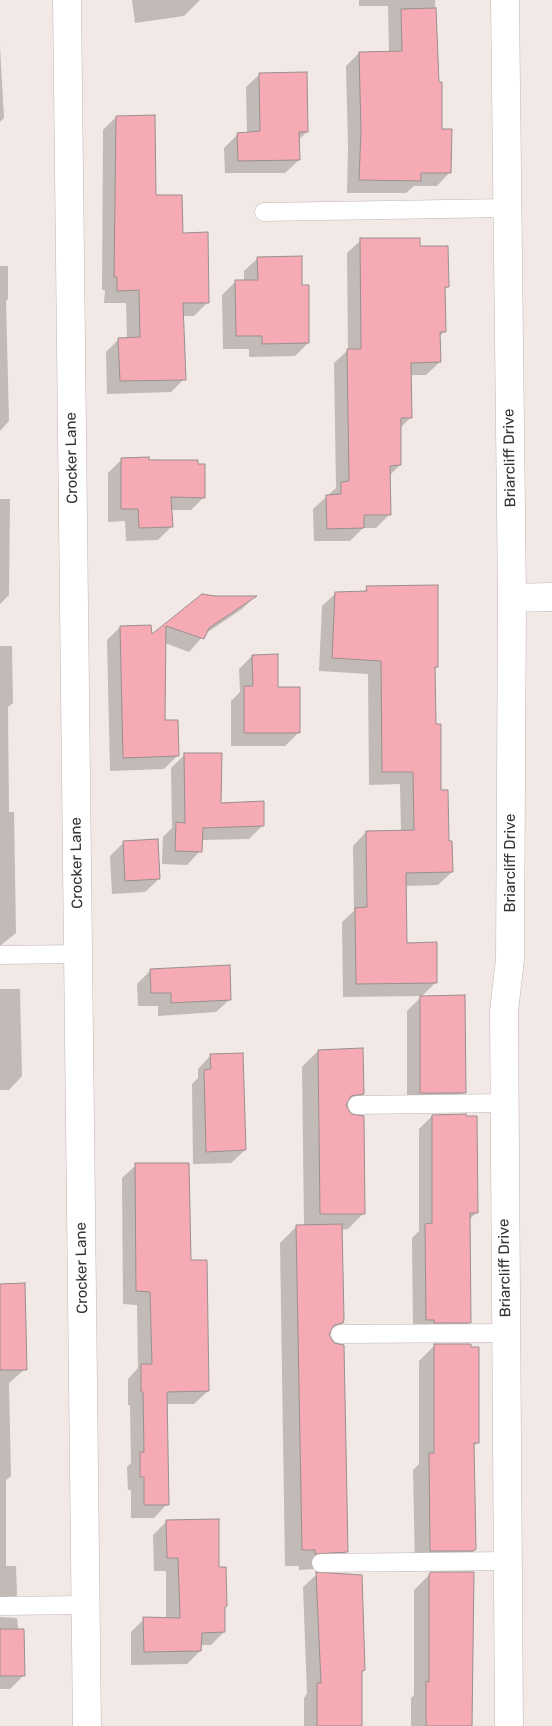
<!DOCTYPE html>
<html>
<head>
<meta charset="utf-8">
<style>
  body { margin:0 }
  canvas { display:block; background:#f2e8e5 }
</style>
</head>
<body>
<canvas width="552" height="1726"></canvas>
<script>
const g = document.querySelector('canvas').getContext('2d');
g.lineJoin = 'round';
function paint(path, color) { g.fillStyle = color; g.fill(path, 'evenodd'); }
const poly = rows => new Path2D(rows.map(r => 'M' + r).join(''));
function trace(path, color, width, dash) { g.strokeStyle = color; g.lineWidth = width; g.lineCap = dash ? 'butt' : 'round'; g.setLineDash(dash || []); g.stroke(path); }
function write(font, color, halo, rows, align = 'center') {
  g.font = font + ' Rubik,sans-serif'; g.lineWidth = 5; g.setLineDash([]); g.textBaseline = 'middle'; g.strokeStyle = halo; g.fillStyle = color; for (const [text, x, y, turn = 0] of rows) {
    g.save(); g.translate(x, y); g.rotate((+turn || 0) * Math.PI / 180); g.textAlign = isNaN(turn) ? turn : align; if (halo) g.strokeText(text, 0, 0); g.fillText(text, 0, 0); g.restore();
  }
}
paint(poly([
  [132,0,200,0,184,16,135,23],
  [359,0,435,0,441,130,450,172,437,186,414,186,406,193,347,193,348,146,346,66,359,53,389,53,388,6,359,6],
  [0,47,4,118,0,122],
  [260,74,307,132,298,140,299,160,285,173,225,173,224,148,238,134,247,133,246,87],
  [116,117,208,302,194,316,182,316,184,379,171,392,107,394,106,352,119,339,127,339,126,303,104,303,105,290,102,290,103,130],
  [361,240,418,247,448,287,444,290,445,331,439,337,440,362,426,375,410,375,410,418,400,428,400,465,389,476,390,514,376,528,363,528,350,541,314,541,313,509,336,488,334,363,348,350,347,253],
  [258,258,301,286,308,343,295,356,249,357,249,349,223,349,222,295,236,281,244,281,244,271],
  [0,266,8,266,8,299,6,301,9,421,0,431],
  [122,459,197,461,204,497,191,510,170,510,171,527,158,540,126,541,125,521,108,522,108,473],
  [0,499,10,499,9,595,0,604],
  [367,588,437,667,434,670,435,725,440,791,452,872,438,885,405,886,406,944,436,982,421,997,464,1092,451,1106,407,1106,407,1011,422,996,343,997,342,922,354,911,353,846,366,832,401,832,400,784,369,785,368,674,319,671,322,606,336,593,362,593],
  [202,595,215,598,254,597,242,609,205,634,189,652,165,643,164,722,177,756,164,769,110,771,107,640,120,627,150,637],
  [0,646,12,646,13,703,8,707,9,812,14,812,16,933,0,946],
  [252,656,277,688,298,733,285,746,231,746,231,701,240,692,239,669],
  [185,754,220,804,263,825,249,839,201,840,200,851,187,865,162,864,163,837,172,828,171,768],
  [124,842,159,879,145,892,112,894,110,856],
  [150,971,230,999,216,1012,158,1016,158,1006,138,1006,137,984],
  [0,989,20,989,22,1076,9,1090,0,1090],
  [318,1051,363,1094,347,1109,364,1213,348,1229,340,1230,342,1323,329,1336,346,1552,330,1568,299,1570,299,1566,285,1566,280,1243,297,1226,304,1226,302,1067],
  [211,1055,245,1150,231,1163,193,1164,192,1084,198,1078,198,1069],
  [432,1116,477,1212,469,1220,470,1322,456,1335,413,1332,412,1238,419,1231,419,1129],
  [136,1165,190,1262,208,1391,194,1404,166,1404,167,1504,154,1518,131,1518,131,1490,128,1490,127,1467,131,1463,130,1405,128,1405,128,1379,138,1368,137,1305,123,1304,122,1178],
  [0,1285,25,1369,9,1383,11,1476,6,1480,6,1566,16,1566,17,1595,3,1608,0,1608],
  [435,1345,477,1443,473,1447,475,1549,459,1565,415,1567,413,1470,419,1464,419,1361],
  [167,1521,218,1569,224,1632,211,1645,200,1645,200,1651,187,1664,131,1665,131,1632,144,1619,166,1619,166,1571,154,1571,153,1535],
  [473,1573,471,1726,411,1726,411,1698,414,1695,414,1590,429,1575],
  [317,1574,364,1670,361,1673,361,1726,304,1726,304,1698,307,1694,303,1587],
  [0,1617,17,1618,23,1676,10,1689,0,1689]
]), '#0003');
const building = poly([
  [436,8,439,82,442,82,442,129,452,129,451,173,421,173,421,181,359,180,361,131,359,52,402,51,401,9,436,8],
  [307,72,308,132,299,132,300,160,238,161,237,133,260,131,259,73,307,72],
  [155,115,156,195,182,195,183,233,208,232,209,303,183,303,186,380,120,381,118,338,140,337,139,290,117,291,117,277,114,277,116,116,155,115],
  [360,238,420,238,420,246,448,246,449,287,445,287,446,332,440,332,441,362,411,363,412,418,401,418,401,465,390,466,391,515,364,515,364,528,327,529,326,495,341,494,341,482,349,481,347,349,361,349,360,238],
  [302,256,302,285,309,285,309,343,262,344,262,336,236,336,235,280,258,280,257,257,302,256],
  [149,457,149,460,198,460,198,464,205,464,205,498,171,497,173,527,139,528,138,509,121,509,121,458,149,457],
  [438,585,438,667,435,667,436,724,441,724,441,790,448,790,449,841,452,841,453,872,406,873,407,943,437,942,437,983,356,984,355,908,367,907,366,831,414,830,413,772,382,772,381,661,332,658,335,592,367,591,366,586,438,585],
  [202,594,215,596,257,596,209,628,204,639,166,626,165,720,178,720,179,756,123,758,120,626,151,625,152,634,202,594],
  [278,654,278,687,300,687,300,733,244,733,244,686,253,686,252,655,278,654],
  [184,753,222,753,221,803,264,801,264,826,203,828,202,852,175,851,176,822,185,823,184,753],
  [158,839,160,879,125,881,123,841,158,839],
  [230,965,231,1000,171,1003,171,993,151,993,150,969,230,965],
  [465,995,466,1093,420,1093,420,996,465,995],
  [363,1048,364,1094,351,1096,346,1105,351,1114,364,1116,365,1214,320,1214,318,1050,363,1048],
  [243,1053,246,1150,206,1152,204,1070,211,1069,210,1054,243,1053],
  [466,1114,466,1116,477,1116,478,1213,470,1213,471,1323,434,1323,434,1320,426,1320,425,1224,432,1223,432,1115,466,1114],
  [135,1163,189,1163,191,1260,207,1260,209,1391,167,1392,169,1505,144,1505,144,1477,140,1477,140,1452,144,1452,143,1392,141,1392,141,1364,152,1364,150,1292,136,1291,135,1163],
  [342,1224,344,1320,343,1323,334,1325,329,1335,334,1343,344,1345,348,1552,315,1554,315,1550,302,1550,296,1225,342,1224],
  [25,1283,27,1370,0,1370,0,1284,25,1283],
  [434,1344,471,1344,471,1347,479,1347,479,1443,474,1443,476,1549,474,1551,430,1551,429,1453,434,1453,434,1344],
  [219,1519,219,1567,226,1567,227,1606,225,1607,225,1632,202,1633,201,1651,144,1652,143,1617,180,1618,178,1558,167,1558,166,1520,219,1519],
  [316,1572,362,1575,365,1670,362,1671,362,1726,317,1726,317,1683,321,1683,316,1572],
  [431,1572,474,1572,472,1726,426,1726,426,1681,429,1682,429,1574,431,1572],
  [0,1629,24,1629,25,1676,0,1676,0,1629]
]);
paint(building, '#f6aab3');
trace(building, '#998f90', 1);
const lane = poly([
  [264,212,507,208],
  [0,955,78,954],
  [357,1105,504,1103],
  [340,1334,506,1333],
  [321,1563,507,1561],
  [0,1606,86,1605]
]);
const street = poly([
  [67,0,87,1726],
  [505,0,512,598,510,959,504,1011,509,1726],
  [512,598,552,597]
]);
trace(lane, '#c0b6b3', 19);
trace(street, '#c0b6b3', 29);
trace(lane, '#fff', 18);
trace(street, '#fff', 28);
write('15px', '#383433', '#fff', [
  ["Crocker Lane",72,458,-91],
  ["Briarcliff Drive",510,458,-91],
  ["Crocker Lane",77,863,-91],
  ["Briarcliff Drive",511,863,-90],
  ["Crocker Lane",82,1268,-91],
  ["Briarcliff Drive",505,1268,-91]
]);
</script>
</body>
</html>
